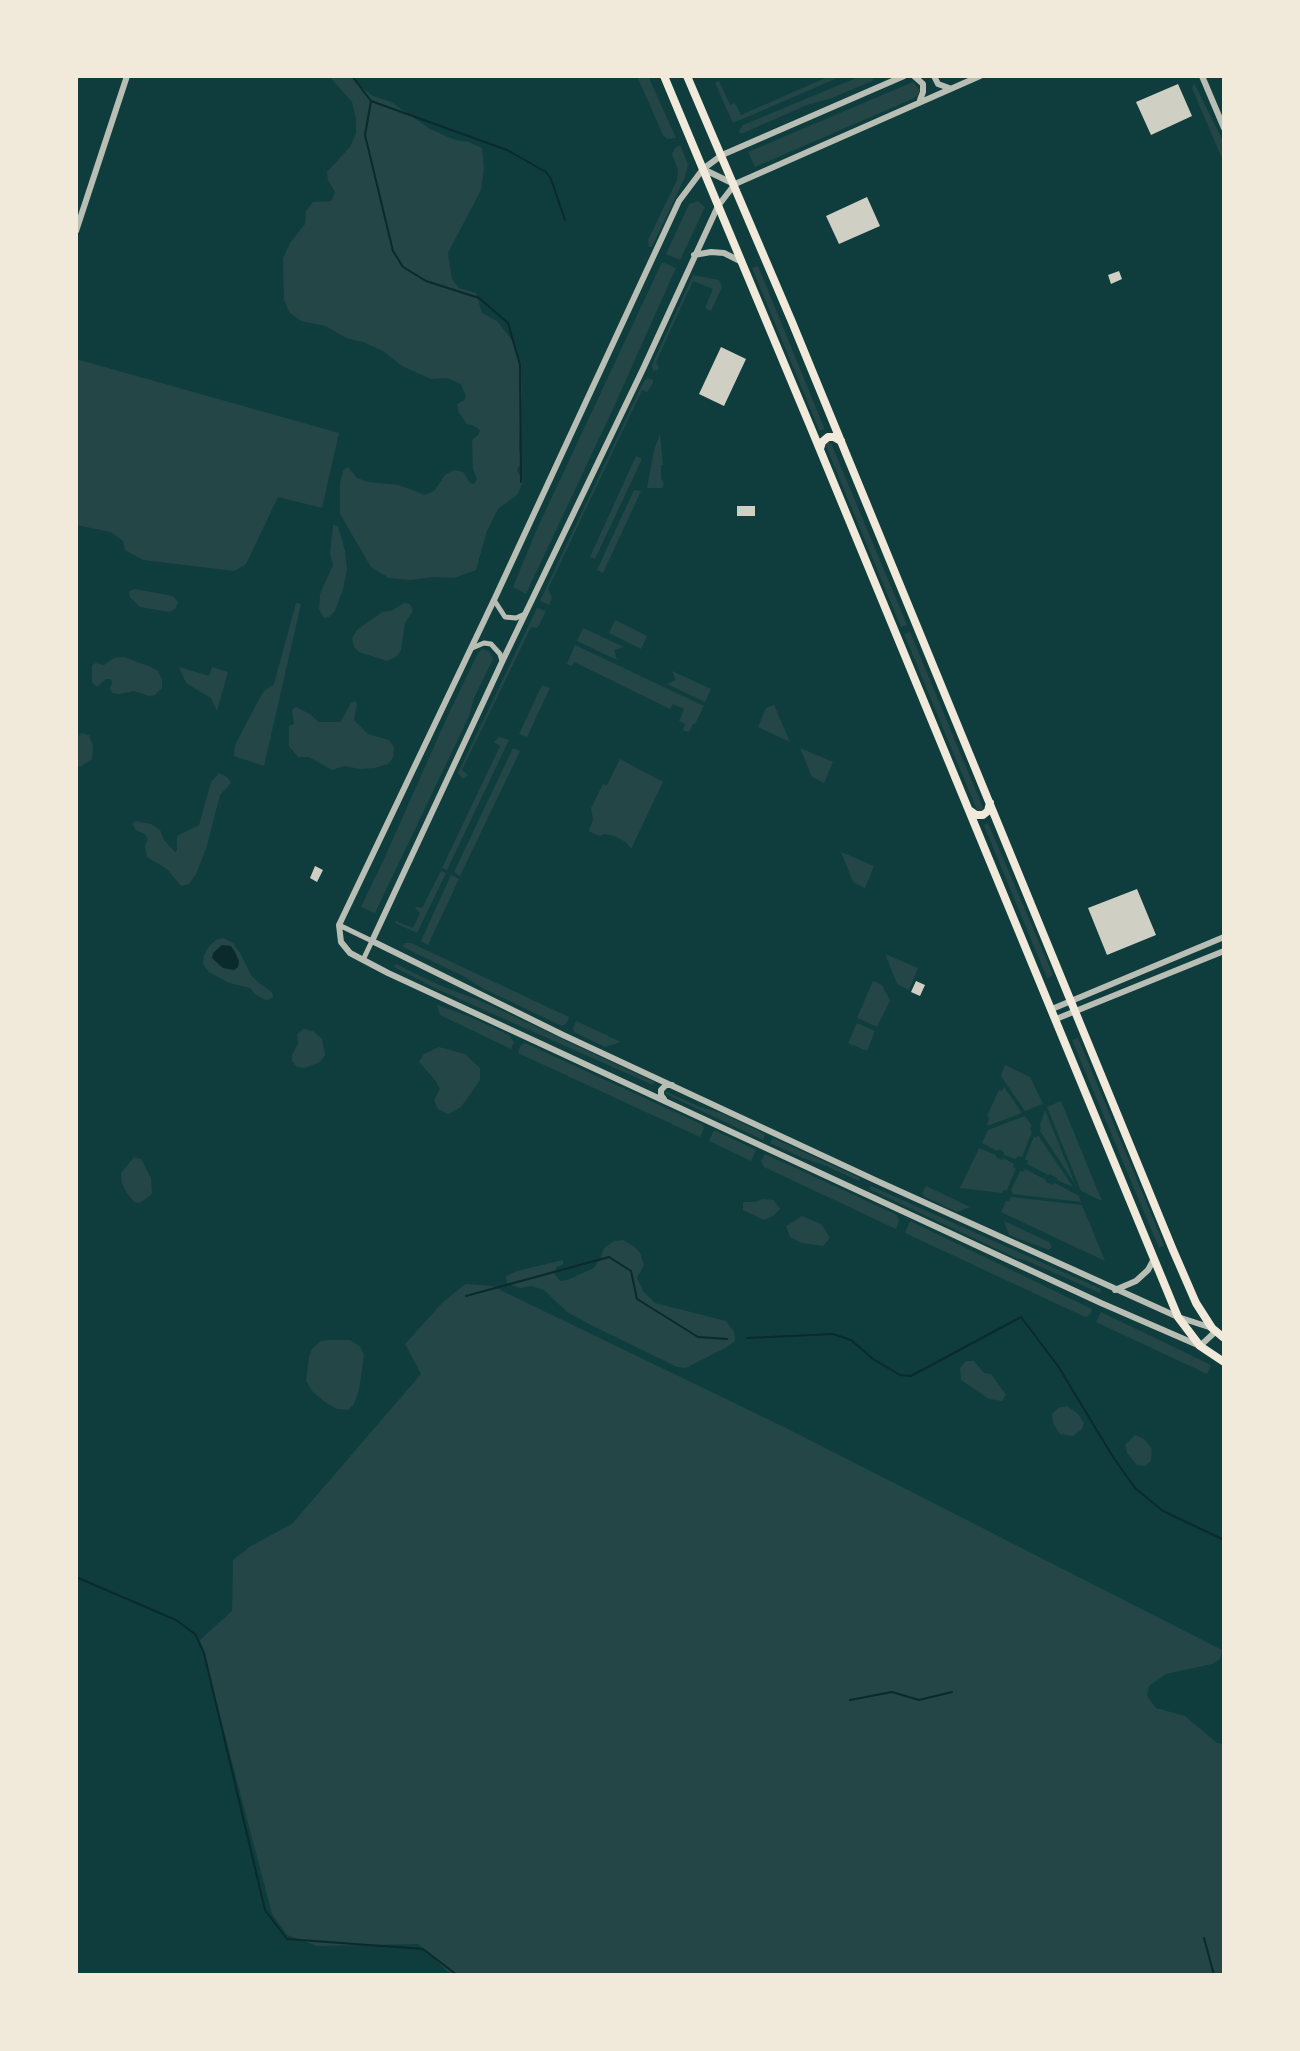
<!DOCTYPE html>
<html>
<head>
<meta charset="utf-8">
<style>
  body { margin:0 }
  #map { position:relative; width:1300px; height:2051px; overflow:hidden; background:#0f3d3e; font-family:"Work Sans",sans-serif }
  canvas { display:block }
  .frame { position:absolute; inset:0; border:78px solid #f1e9da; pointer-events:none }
</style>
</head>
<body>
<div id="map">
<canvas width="1300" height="2051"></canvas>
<div class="frame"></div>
</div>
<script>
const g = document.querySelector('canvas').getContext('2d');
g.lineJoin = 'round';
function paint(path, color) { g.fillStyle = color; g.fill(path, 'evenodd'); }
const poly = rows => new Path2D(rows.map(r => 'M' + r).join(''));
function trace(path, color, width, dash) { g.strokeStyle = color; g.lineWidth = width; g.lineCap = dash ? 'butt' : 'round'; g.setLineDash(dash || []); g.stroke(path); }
paint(poly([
  [329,76,351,76,360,86,373,96,391,102,430,129,455,140,469,142,482,148,484,168,481,190,448,253,452,279,459,288,476,293,482,313,497,321,515,344,521,367,522,392,519,448,521,462,517,470,523,481,518,494,498,509,487,531,476,570,454,578,433,577,411,580,389,578,371,567,340,514,340,483,343,471,348,467,357,478,368,482,399,485,425,495,435,490,445,475,454,470,463,472,470,483,474,484,477,479,473,469,472,440,478,435,480,430,472,425,467,424,459,413,457,404,463,401,466,397,461,384,447,378,431,379,402,366,383,351,363,342,346,338,326,326,301,321,289,312,284,300,283,258,290,243,305,224,306,211,313,202,331,201,335,192,328,180,327,172,350,147,356,133,356,118,352,102],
  [637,76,648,76,676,138,667,139,663,135],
  [830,76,842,76,733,123,715,83,719,81,730,105,735,103,741,115],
  [861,76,873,76,873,78,872,81,832,98,807,105,741,134,739,131,743,125],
  [913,82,920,90,917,96,912,99,755,167,748,152],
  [1194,83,1224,143,1224,163,1192,88],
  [680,145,688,164,685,177,652,247,649,247,648,240,677,180,678,170,672,154,675,148],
  [698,201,705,207,680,260,666,254,689,204],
  [662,262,676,268,612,411,526,594,513,587,536,531],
  [758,266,823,425,824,429,822,430,819,430,818,427,752,268],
  [693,275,719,280,722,287,711,311,705,308,713,289,693,281,656,362,659,368,657,370,653,371,652,365],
  [76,359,339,433,322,508,278,497,246,564,234,571,143,560,125,550,123,541,111,532,76,525],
  [648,378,653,380,653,383,647,392,642,390,548,589,552,598,549,605,540,601,640,389,644,381],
  [660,434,663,465,661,465,661,478,664,484,662,488,647,488,654,450],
  [829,441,831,443,907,625,901,627,826,446,826,443],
  [636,456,642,459,595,559,590,557],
  [634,490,641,491,603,573,597,570],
  [333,525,338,526,345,551,347,570,343,589,335,611,329,617,324,618,319,609,320,594,333,565,330,554],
  [134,589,173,596,178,602,176,608,170,612,140,607,130,597,129,592],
  [296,603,301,604,264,766,234,756,235,745,263,692,274,684],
  [404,603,410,604,413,611,405,623,401,650,396,657,387,661,359,652,354,647,352,638,357,630,382,612,391,611],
  [537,608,546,611,539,625,537,628,531,627,462,770,468,775,463,779,458,773],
  [615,620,647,636,641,649,609,633],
  [583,628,624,647,614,650,617,660,577,641],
  [910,632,983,808,982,811,977,810,904,634],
  [575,645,704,706,695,724,693,724,689,732,683,730,685,724,679,721,684,709,673,704,670,709,574,662,572,666,567,664],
  [482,649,489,651,493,659,474,698,469,716,375,913,361,907,384,859,449,713,478,653],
  [124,657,151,667,158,671,162,679,162,688,155,695,149,696,134,691,119,694,112,693,110,688,112,684,111,679,106,679,97,687,92,682,92,665,96,663,104,665,114,658],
  [179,667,209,676,212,667,228,672,217,711,211,698,186,683],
  [672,671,711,689,705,702,667,684,676,680],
  [542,685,550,688,527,737,519,734],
  [355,701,357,704,354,720,368,734,389,740,394,747,393,758,388,764,375,768,360,769,344,766,332,770,309,757,298,757,289,746,289,726,294,724,292,710,296,707,310,714,318,722,340,722,351,703],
  [774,705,790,742,758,727,766,708],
  [81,733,89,735,93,746,92,759,80,767,76,764,76,751,78,737],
  [499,737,509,740,447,870,442,868,500,746,494,742],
  [513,748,520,751,460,876,454,872],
  [800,748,833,762,824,783,812,777],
  [620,759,663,782,631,849,626,842,614,836,605,834,599,836,589,831,593,819,591,808,603,784,607,785],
  [219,773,227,777,231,783,220,795,206,849,196,874,189,884,181,886,167,869,147,857,145,846,148,839,145,834,136,830,132,824,135,821,151,824,160,830,164,840,175,852,177,850,177,836,199,825,211,782],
  [988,823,1053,975,1047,978,985,828,984,825],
  [841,852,874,866,865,888,853,882],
  [441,871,446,873,417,933,395,923,396,921,413,928,420,913,415,908,417,907,422,908],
  [451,875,459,879,428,945,421,941],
  [223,938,233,943,240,953,251,975,260,984,272,992,273,997,268,1000,264,999,256,995,250,988,229,983,209,972,203,964,204,955,209,946,216,940],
  [405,943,411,943,569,1017,567,1023,562,1026,484,989,465,977,403,947],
  [885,954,918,968,909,990,897,984],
  [396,964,439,985,483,1002,654,1082,653,1085,437,989,394,967],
  [873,981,882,985,890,1001,877,1027,857,1018],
  [437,1005,468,1016,509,1035,514,1042,511,1049,440,1015],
  [576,1021,621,1042,605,1047,574,1032,573,1028],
  [857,1023,875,1031,867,1051,848,1043],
  [303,1029,313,1031,322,1039,325,1055,320,1062,305,1068,297,1067,292,1061,292,1055,298,1044,297,1034],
  [1078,1038,1164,1245,1159,1248,1072,1040],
  [525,1043,703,1125,704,1129,700,1137,518,1053,521,1045],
  [439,1047,465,1054,480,1068,480,1080,461,1107,448,1114,438,1109,434,1100,440,1089,435,1080,419,1062,424,1054],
  [1005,1065,1030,1077,1043,1104,1025,1111,1001,1076],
  [1004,1087,1022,1113,987,1126,989,1118,987,1116,999,1090,1002,1091],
  [665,1091,700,1107,721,1113,765,1134,763,1140,664,1093],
  [1061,1101,1102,1201,1081,1191,1047,1107],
  [1045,1110,1075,1184,1040,1131,1041,1127,1040,1125],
  [1025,1116,1032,1126,1030,1129,1032,1132,1022,1157,1018,1156,1016,1159,1004,1155,1004,1152,999,1149,997,1151,982,1143,988,1130],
  [714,1130,756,1150,751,1161,709,1141],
  [1038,1135,1073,1187,1057,1180,1057,1178,1050,1174,1048,1175,1027,1164,1028,1161,1025,1159,1034,1136,1036,1138],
  [773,1138,860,1178,859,1181,826,1166,803,1158,770,1143],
  [979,1148,996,1155,996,1157,1002,1160,1003,1158,1014,1164,1013,1167,1016,1169,1007,1190,1004,1190,1002,1193,960,1188],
  [765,1154,897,1215,899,1221,896,1229,764,1167,761,1161],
  [134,1157,141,1159,151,1178,152,1194,140,1203,134,1202,127,1193,122,1184,121,1173],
  [1025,1169,1046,1180,1046,1182,1053,1185,1055,1183,1079,1196,1081,1202,1013,1194,1011,1190,1020,1171,1023,1172],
  [871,1186,1101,1289,1100,1293,1025,1260,1016,1258,869,1189],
  [926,1186,970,1207,957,1212,925,1197,922,1193],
  [1011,1197,1082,1205,1105,1261,1001,1212,1006,1201,1009,1201],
  [763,1199,774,1200,780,1209,773,1216,764,1220,743,1210,743,1202,754,1202],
  [802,1216,821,1224,830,1238,823,1246,802,1243,790,1237,786,1226],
  [910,1221,1092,1309,1090,1315,1085,1317,905,1233],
  [1004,1221,1049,1242,1052,1247,1049,1250,1009,1235],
  [623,1240,635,1247,640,1253,644,1265,637,1278,643,1291,655,1303,726,1321,734,1332,735,1341,725,1348,686,1368,677,1367,589,1324,567,1312,544,1290,532,1286,520,1288,507,1283,506,1276,517,1271,563,1260,563,1264,557,1267,554,1273,560,1281,567,1280,594,1268,601,1257,604,1248,614,1241],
  [466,1284,492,1286,786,1428,1222,1650,1220,1659,1212,1664,1166,1674,1149,1686,1147,1696,1156,1708,1185,1716,1217,1743,1224,1744,1224,1975,452,1975,418,1944,317,1946,287,1935,272,1914,200,1640,232,1611,233,1560,251,1546,292,1524,421,1374,405,1344,444,1301],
  [1101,1312,1211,1365,1207,1374,1096,1322],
  [329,1340,350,1340,360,1346,364,1355,359,1390,354,1404,348,1410,337,1409,325,1402,313,1392,306,1381,309,1357,312,1349,321,1341],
  [966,1361,974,1361,984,1373,991,1374,1006,1395,1002,1401,989,1399,961,1380,960,1368],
  [1067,1406,1078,1414,1084,1423,1082,1429,1073,1436,1060,1434,1053,1423,1052,1414,1058,1408],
  [1135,1435,1144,1439,1152,1449,1151,1461,1145,1466,1137,1465,1127,1453,1125,1445]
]), '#244646');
paint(poly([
  [222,945,231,946,235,952,239,961,238,967,234,970,223,968,212,958,213,953]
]), '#0a2a2b');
trace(poly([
  [352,76,371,101,365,135,393,251,403,267,426,281,479,298,508,323,520,365,521,482],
  [371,101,507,150,546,172,551,179,565,220],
  [466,1296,609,1257,631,1271,637,1299,698,1337,727,1339],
  [747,1338,833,1334,851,1340,873,1359,900,1375,911,1376,1021,1317,1058,1366,1113,1457,1135,1488,1163,1511,1224,1540],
  [76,1577,176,1620,195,1634,204,1653,265,1910,287,1939,423,1949,457,1975],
  [850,1700,892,1692,919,1700,952,1692],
  [1204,1938,1214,1975]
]), '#0a2a2b', 2);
paint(poly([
  [1178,84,1192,116,1151,135,1136,102],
  [867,197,880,226,839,244,826,216],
  [1119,271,1122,279,1111,284,1108,275],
  [721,347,746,359,724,406,699,394],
  [737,506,755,506,755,516,737,516],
  [315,866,323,870,317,882,310,878],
  [1137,889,1156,935,1107,955,1088,908],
  [916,981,925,985,920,996,911,992]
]), '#cfcfc3');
trace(poly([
  [494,600,505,617,516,618,525,614],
  [472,648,484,643,491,644,500,654,502,661],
  [339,925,372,941,363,960]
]), '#b8beb3', 5);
trace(poly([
  [904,76,722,155,703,169,679,201,494,600,339,925,341,942,350,953,388,973,1101,1303,1200,1346,1215,1332],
  [914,76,923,84,923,92,920,100],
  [934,76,938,84,949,88],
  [980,76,735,184,718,206,643,369,502,662,372,941,563,1035,877,1181,1178,1317,1212,1328],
  [1202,76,1224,128],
  [703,169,732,183],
  [76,231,127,76],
  [694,255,711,252,724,253,740,261],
  [1052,1009,1224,937],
  [1056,1019,1224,951],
  [664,1099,661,1095,661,1090,666,1085,672,1085],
  [1115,1290,1136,1281,1148,1270,1154,1259]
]), '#b8beb3', 6);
trace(poly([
  [664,76,811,428,1178,1317,1200,1346,1224,1362],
  [687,76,792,322,1173,1250,1196,1303,1212,1328,1224,1338],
  [820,449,822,442,828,437,834,437,841,441],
  [969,810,976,815,983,815,988,811,990,803]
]), '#f1e9da', 8);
</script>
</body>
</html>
